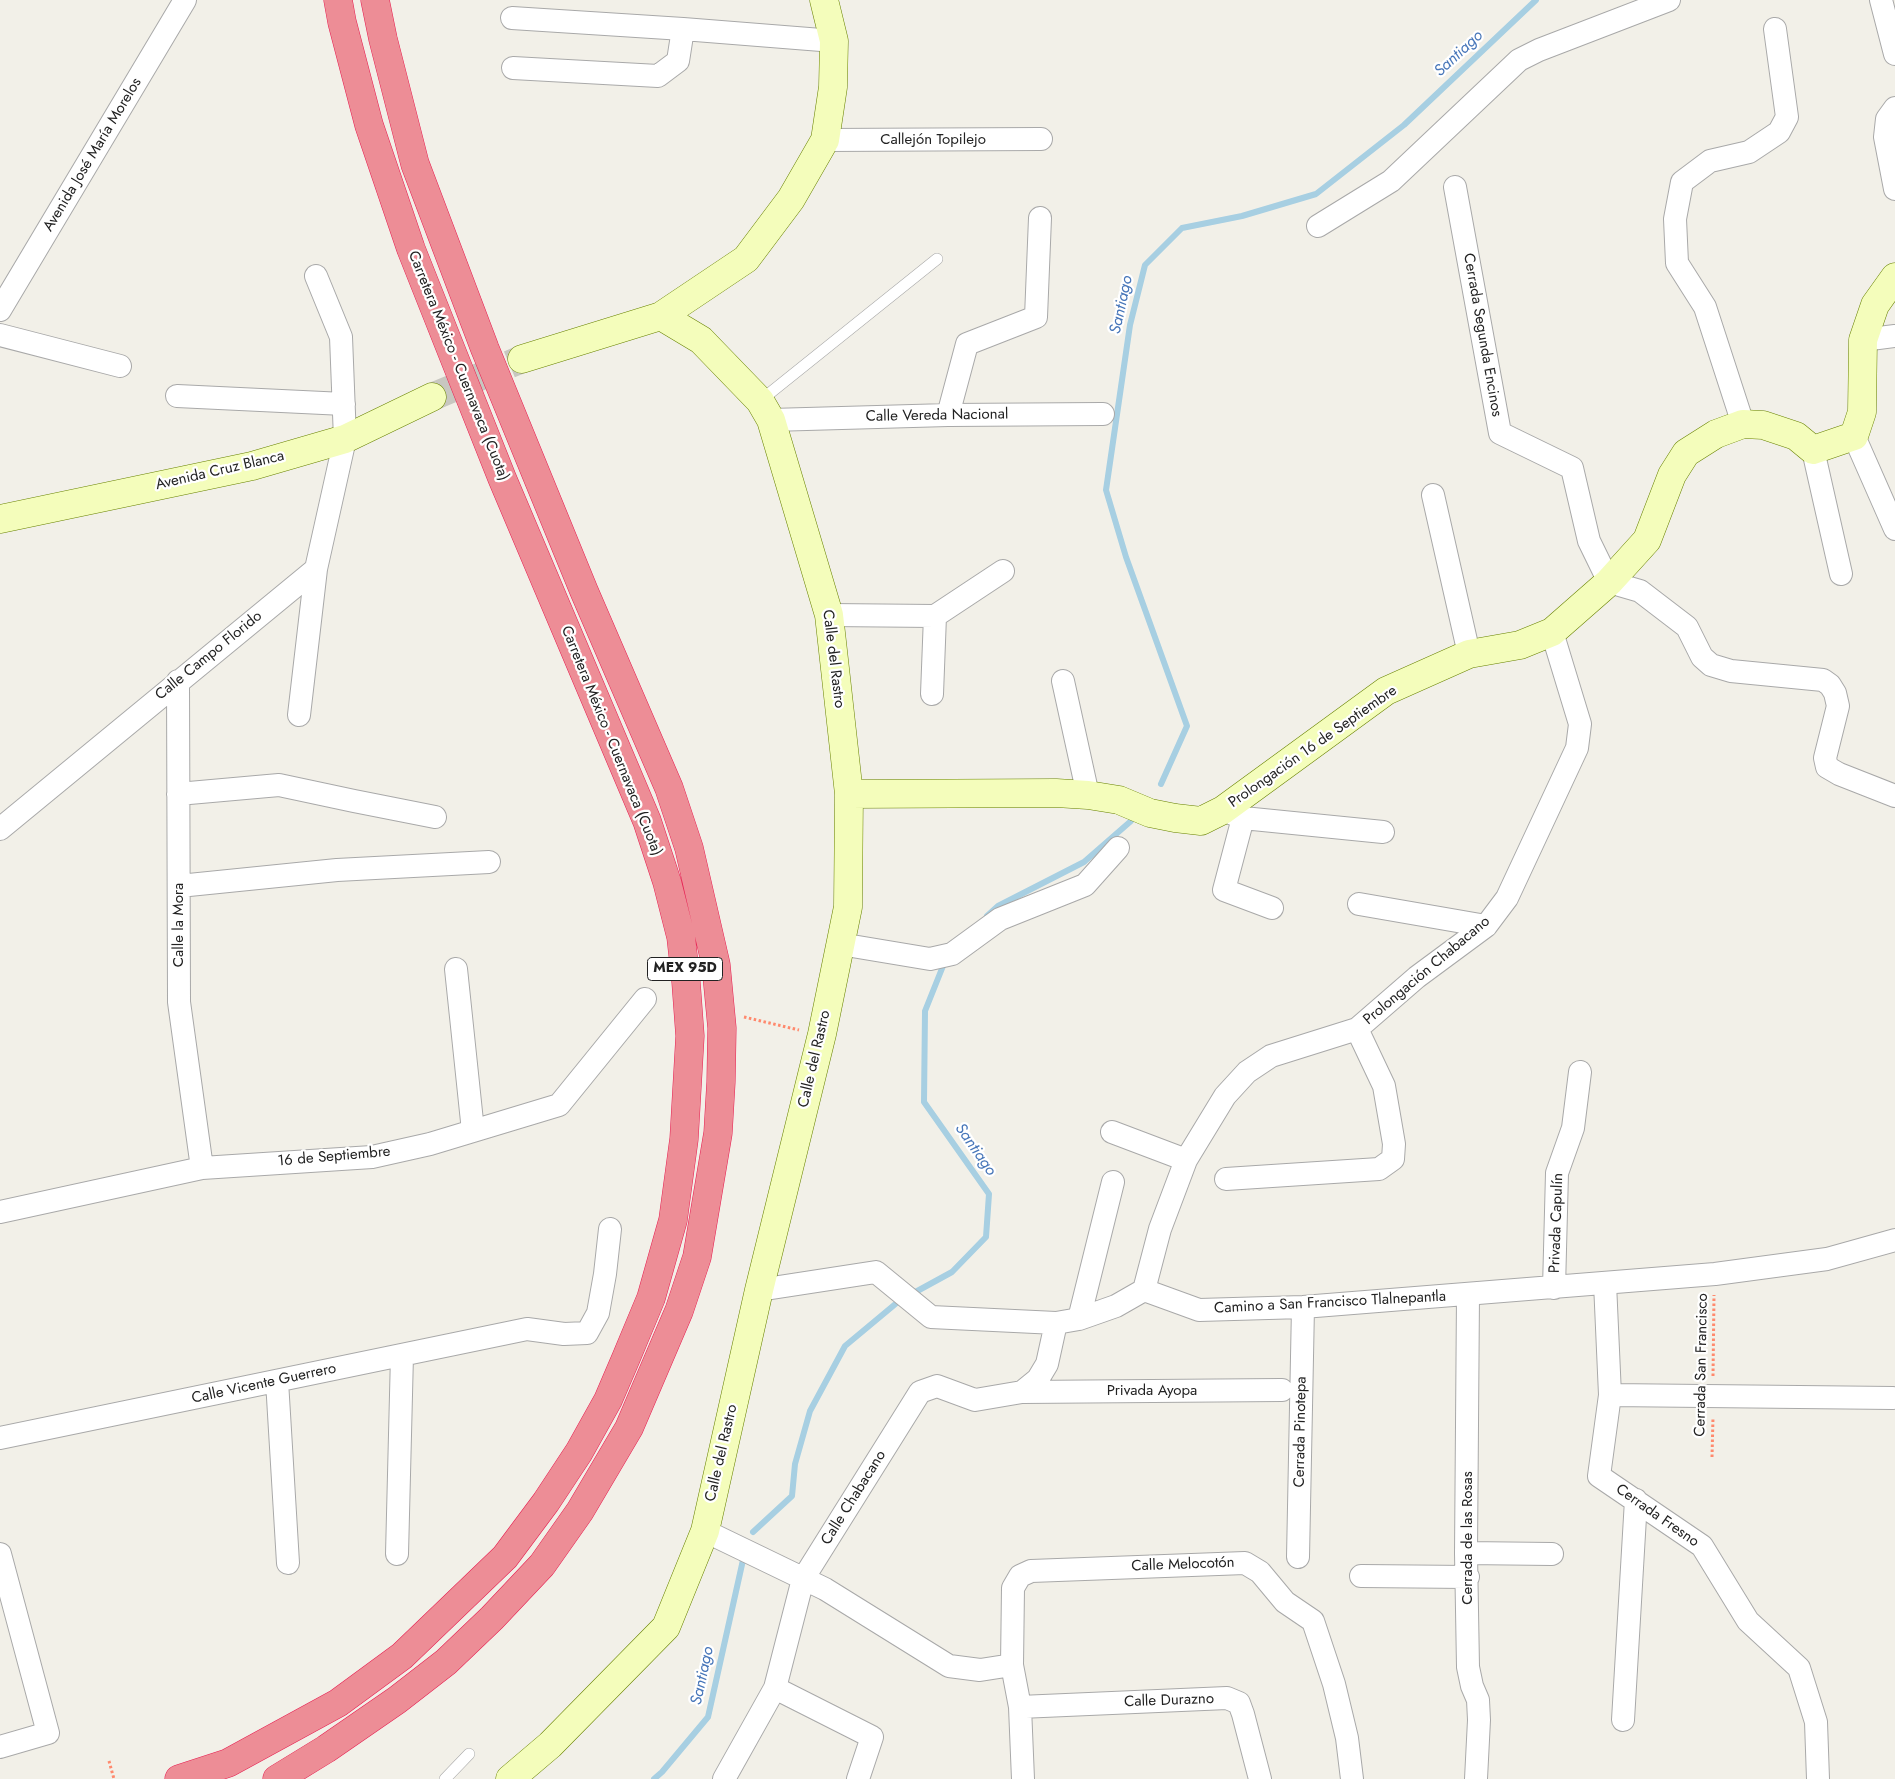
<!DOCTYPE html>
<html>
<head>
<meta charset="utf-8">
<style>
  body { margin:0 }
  canvas { display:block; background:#f2f0e8 }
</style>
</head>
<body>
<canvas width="1895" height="1779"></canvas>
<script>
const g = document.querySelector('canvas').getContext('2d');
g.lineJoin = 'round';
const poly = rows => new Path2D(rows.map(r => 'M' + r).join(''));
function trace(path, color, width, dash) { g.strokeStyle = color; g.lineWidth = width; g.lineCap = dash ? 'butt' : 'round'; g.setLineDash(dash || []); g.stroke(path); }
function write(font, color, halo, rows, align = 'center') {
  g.font = font + ' Jost,sans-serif'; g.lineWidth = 4.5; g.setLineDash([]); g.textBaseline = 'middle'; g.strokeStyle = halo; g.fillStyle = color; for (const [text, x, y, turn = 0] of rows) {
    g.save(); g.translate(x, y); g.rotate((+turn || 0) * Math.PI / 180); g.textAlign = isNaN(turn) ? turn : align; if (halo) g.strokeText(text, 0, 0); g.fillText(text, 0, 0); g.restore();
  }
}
trace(poly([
  [1161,784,1187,726,1126,557,1106,490,1130,325,1145,265,1182,228,1242,216,1316,194,1404,125,1536,0],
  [987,916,998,906,1084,862,1131,821],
  [753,1532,792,1496,795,1464,810,1411,845,1346,899,1301,952,1272,986,1237,989,1194,924,1102,925,1011,945,961],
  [654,1779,662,1772,708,1717,743,1560]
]), '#a7cfe2', 6);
trace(poly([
  [432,397,522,359]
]), '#c8c7c0', 28, [28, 14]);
const service = poly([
  [760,401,937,259],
  [445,1779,469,1754]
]);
const minor = poly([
  [1881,0,1895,54],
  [512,18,683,29],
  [513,68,658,76,678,61,683,29,834,41],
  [1895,108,1887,119,1885,137,1895,189],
  [825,140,1041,139],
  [1455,187,1500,433,1572,468,1589,541,1609,582,1640,591,1687,627,1702,657,1711,665,1731,671,1823,680,1830,685,1835,693,1838,706,1825,758,1827,767,1839,774,1895,796],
  [1318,226,1391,181,1519,60,1539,50,1669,0],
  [0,310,185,0],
  [0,335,120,366],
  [1863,340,1895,336],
  [177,396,344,404],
  [948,415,967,344,1036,317,1040,218],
  [771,420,948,415,1103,414],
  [1743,424,1705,307,1677,263,1675,219,1682,182,1710,161,1749,152,1779,132,1787,117,1775,29],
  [1854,436,1895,529],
  [1813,450,1841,574],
  [1433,495,1469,654],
  [829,615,935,616,932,694],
  [935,616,1003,571],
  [178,681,179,1002,202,1168],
  [1063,681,1088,795],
  [299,715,316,569],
  [178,794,279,785,354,801,435,817],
  [1223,810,1243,818,1383,832],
  [1243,818,1224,890,1272,908],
  [0,829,316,569,345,439,341,337,316,276],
  [179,886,337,870,489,862],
  [1359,904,1486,926],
  [840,944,930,959,952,954,1000,919,1085,885,1118,848],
  [456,969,473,1131],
  [1112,1132,1186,1160],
  [1226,1179,1379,1169,1393,1159,1394,1144,1384,1086,1357,1029],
  [0,1212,202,1168,372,1157,430,1144,559,1105,645,999],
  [1605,1283,1610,1395,1599,1476,1702,1546,1748,1621,1799,1668,1816,1722,1818,1779],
  [1554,1288,1557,1173,1573,1128,1580,1072],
  [759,1290,876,1272,931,1317,1056,1323,1079,1319,1116,1306,1144,1290,1199,1310,1303,1307,1715,1274,1827,1259,1895,1240],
  [1144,1290,1160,1229,1186,1160,1225,1096,1247,1072,1271,1056,1357,1029,1417,977,1486,926,1507,898,1577,748,1580,724,1552,632],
  [1468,1295,1466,1553,1468,1667,1472,1686,1478,1700,1479,1720,1476,1779],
  [1079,1319,1113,1182],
  [277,1381,288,1563],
  [1022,1392,1282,1390],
  [1610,1395,1893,1398],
  [0,1438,527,1329,564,1334,587,1333,598,1313,605,1274,610,1229],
  [705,1531,825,1589,949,1666,980,1670,1012,1665],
  [1466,1553,1552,1554],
  [0,1554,48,1733,0,1747],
  [397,1554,402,1355],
  [1298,1557,1303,1307],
  [1361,1576,1468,1577],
  [775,1688,872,1737,858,1779],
  [1020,1707,1227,1698,1239,1703,1243,1714,1260,1779],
  [1623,1720,1636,1500],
  [724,1779,775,1688,803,1579,920,1392,937,1386,975,1400,1022,1392,1038,1379,1047,1364,1056,1323],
  [1023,1779,1020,1707,1012,1665,1013,1588,1020,1576,1031,1571,1245,1563,1260,1572,1285,1602,1313,1621,1334,1684,1347,1738,1352,1779]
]);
const secondary = poly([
  [522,359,661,316,746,259,791,199,825,140,833,87,834,41,824,0],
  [0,519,252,466,345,439,432,397],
  [849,794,1056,793,1088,795,1119,800,1150,813,1175,818,1201,821,1223,810,1386,691,1469,654,1520,645,1552,632,1609,582,1647,540,1672,475,1686,453,1716,434,1743,424,1763,425,1796,436,1813,450,1854,436,1862,412,1863,340,1875,305,1895,277],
  [510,1779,550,1745,666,1627,705,1531,759,1290,822,1034,848,907,849,794,829,615,771,420,760,401,701,340,661,316]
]);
const motorway = poly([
  [179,1779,228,1763,338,1703,402,1656,505,1557,546,1502,579,1452,608,1400,626,1358,651,1298,673,1220,684,1139,690,1036,686,982,681,937,667,882,647,821,502,478,411,249,369,125,342,22,338,0],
  [277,1779,326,1749,397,1700,446,1662,492,1618,542,1565,580,1511,629,1428,679,1311,697,1257,718,1133,721,1082,722,1028,716,965,689,848,669,788,584,591,485,349,415,164,383,39,375,0]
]);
trace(service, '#a9a9a9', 12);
trace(minor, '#a9a9a9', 24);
trace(secondary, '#688200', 29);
trace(motorway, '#e62052', 29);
trace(poly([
  [744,1017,799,1030],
  [1713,1376,1714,1295],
  [1712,1457,1713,1417],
  [109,1761,114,1779]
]), '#ff896d', 3, [2.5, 2.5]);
trace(service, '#fff', 11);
trace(minor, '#fff', 22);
trace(secondary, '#f4fdbb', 28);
trace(motorway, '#ed8d96', 28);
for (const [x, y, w] of [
  [685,969,75]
]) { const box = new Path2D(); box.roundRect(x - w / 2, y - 11.5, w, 23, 4); g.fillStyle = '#fff'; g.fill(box); trace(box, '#222', 1); }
write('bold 14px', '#222', null, [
  ["MEX 95D",685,969]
]);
write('15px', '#222', '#fff', [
  ["Callejón Topilejo",933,140],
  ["Avenida José María Morelos",93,155,-59],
  ["Cerrada Segunda Encinos",1482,335,80],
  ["Carretera México - Cuernavaca (Cuota)",458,366,68],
  ["Calle Vereda Nacional",937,416,-1],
  ["Avenida Cruz Blanca",220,471,-13],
  ["Calle Campo Florido",209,656,-39],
  ["Calle del Rastro",833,659,83],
  ["Carretera México - Cuernavaca (Cuota)",611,741,68],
  ["Prolongación 16 de Septiembre",1313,747,-35],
  ["Calle la Mora",179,925,-90],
  ["Prolongación Chabacano",1427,971,-40],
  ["Calle del Rastro",815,1059,-77],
  ["16 de Septiembre",334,1157,-5],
  ["Privada Capulín",1557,1223,-88],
  ["Camino a San Francisco Tlalnepantla",1330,1303,-3],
  ["Cerrada San Francisco",1702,1365,-89],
  ["Calle Vicente Guerrero",264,1384,-12],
  ["Privada Ayopa",1152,1391],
  ["Cerrada Pinotepa",1301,1432,-89],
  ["Calle del Rastro",722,1453,-77],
  ["Calle Chabacano",854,1498,-58],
  ["Cerrada Fresno",1657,1516,35],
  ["Cerrada de las Rosas",1468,1538,-90],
  ["Calle Melocotón",1183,1565,-2],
  ["Calle Durazno",1169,1701,-2]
]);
write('italic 16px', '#4776b9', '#fff', [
  ["Santiago",1459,54,-43],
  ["Santiago",1122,305,-78],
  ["Santiago",975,1150,55],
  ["Santiago",703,1676,-78]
]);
</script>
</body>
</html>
